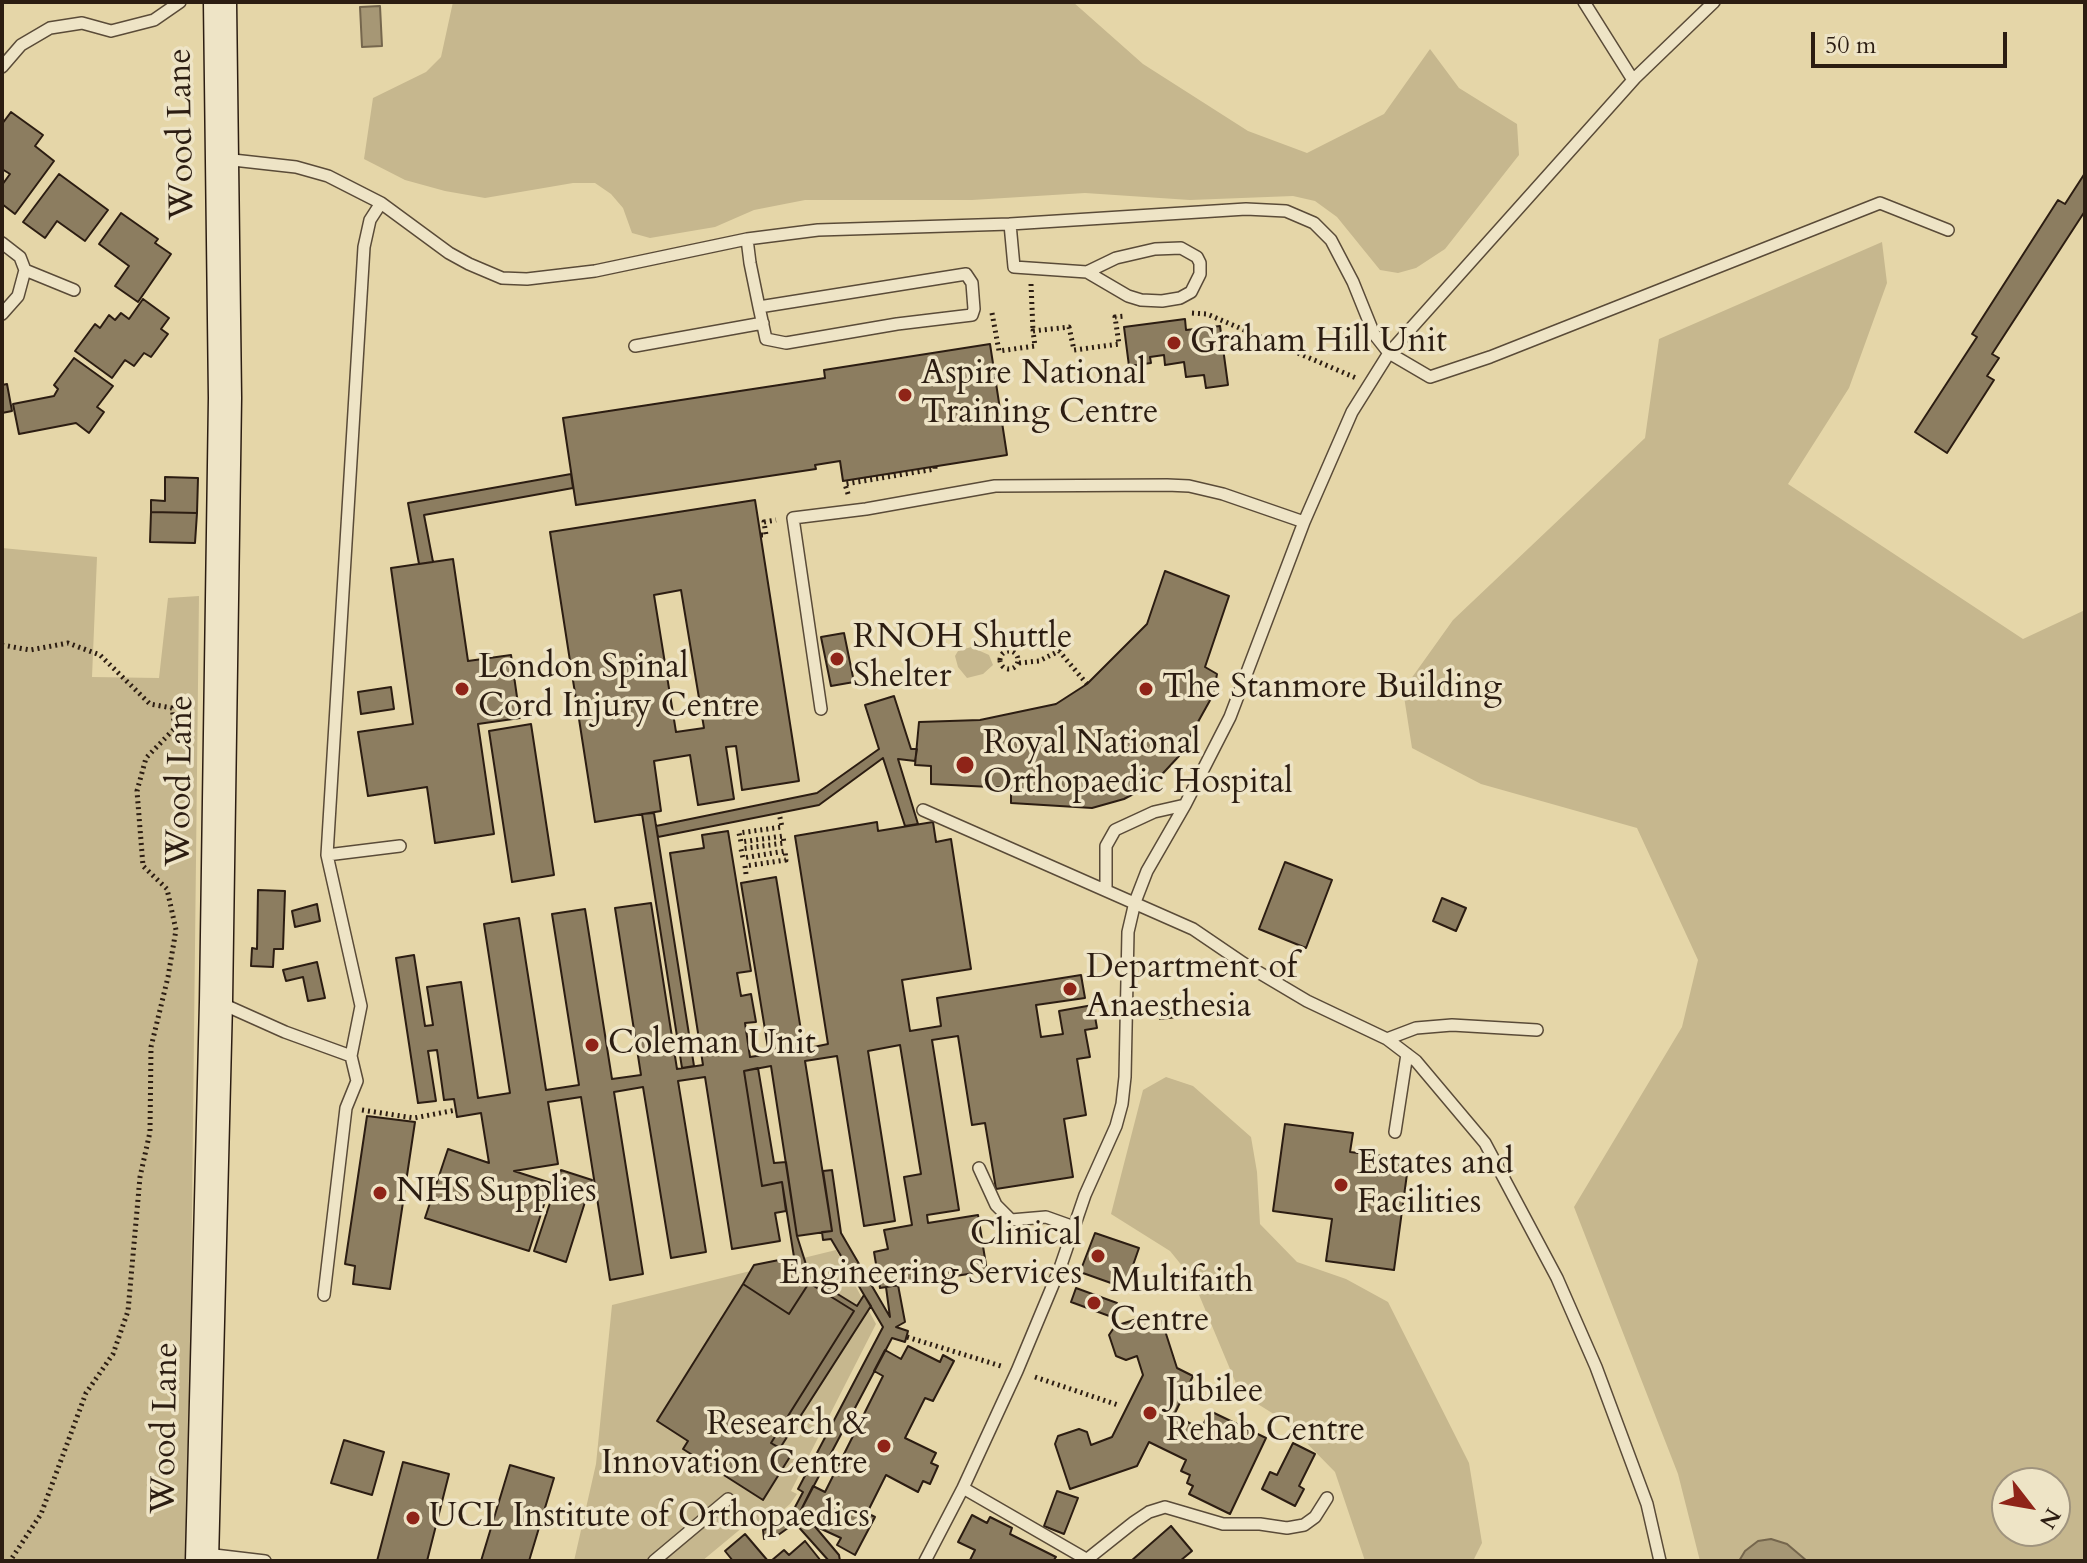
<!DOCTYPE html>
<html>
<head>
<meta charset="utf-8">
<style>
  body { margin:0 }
  #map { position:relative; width:2087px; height:1563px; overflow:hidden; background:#e5d6a8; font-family:Cardo,serif }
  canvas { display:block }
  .frame { position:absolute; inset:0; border:4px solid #2c1d12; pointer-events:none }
  .north { position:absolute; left:1991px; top:1467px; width:80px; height:80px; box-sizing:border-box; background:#eee4c6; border:2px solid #a0947e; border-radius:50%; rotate:121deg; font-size:22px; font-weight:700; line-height:32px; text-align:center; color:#2c1d12 }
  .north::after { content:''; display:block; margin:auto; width:28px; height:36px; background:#8f2418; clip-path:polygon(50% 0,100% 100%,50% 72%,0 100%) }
  .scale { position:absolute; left:1811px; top:32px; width:196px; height:36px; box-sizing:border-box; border:4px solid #2c1d12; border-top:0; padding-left:10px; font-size:24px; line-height:28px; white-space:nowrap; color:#2c1d12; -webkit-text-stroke:6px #eee4c6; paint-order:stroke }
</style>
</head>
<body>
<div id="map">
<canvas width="2087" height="1563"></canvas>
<div class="frame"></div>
<div class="north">N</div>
<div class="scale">50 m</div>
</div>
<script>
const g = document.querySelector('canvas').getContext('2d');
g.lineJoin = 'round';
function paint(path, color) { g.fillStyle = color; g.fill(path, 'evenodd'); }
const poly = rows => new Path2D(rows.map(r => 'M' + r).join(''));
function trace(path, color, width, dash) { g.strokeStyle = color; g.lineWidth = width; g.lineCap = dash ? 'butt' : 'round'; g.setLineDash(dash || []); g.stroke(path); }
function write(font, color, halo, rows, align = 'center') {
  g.font = font + ' Cardo,serif'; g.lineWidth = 7; g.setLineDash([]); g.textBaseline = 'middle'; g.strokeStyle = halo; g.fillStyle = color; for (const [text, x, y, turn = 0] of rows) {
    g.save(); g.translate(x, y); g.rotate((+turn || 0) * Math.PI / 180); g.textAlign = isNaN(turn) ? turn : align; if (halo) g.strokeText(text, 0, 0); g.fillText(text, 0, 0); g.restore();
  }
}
paint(poly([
  [453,2,1073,2,1143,64,1248,131,1307,153,1384,114,1430,49,1459,88,1517,124,1519,155,1445,249,1416,268,1398,273,1380,270,1337,217,1315,201,1293,196,1190,200,1085,193,972,200,805,200,754,210,715,227,650,238,632,233,623,208,611,194,595,183,573,183,485,198,445,191,405,180,364,159,373,98,426,72,441,57],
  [1882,242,1887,283,1849,388,1788,484,2023,639,2085,610,2085,1561,1700,1561,1678,1474,1574,1207,1682,1027,1698,960,1637,828,1481,784,1412,748,1403,690,1453,620,1645,438,1659,339],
  [2007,1483,2055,1483,2055,1531,2007,1531],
  [2,548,97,557,92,677,159,678,168,598,199,596,188,1561,2,1561],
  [971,647,989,655,993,665,983,674,967,678,958,667,955,656,958,651],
  [1166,1077,1193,1086,1251,1137,1257,1172,1260,1224,1297,1262,1346,1279,1388,1302,1469,1463,1482,1543,1473,1561,1365,1561,1335,1472,1285,1421,1240,1393,1192,1278,1170,1251,1111,1214,1143,1090],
  [836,1250,876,1324,791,1491,797,1494,790,1504,766,1525,750,1523,743,1527,702,1561,574,1561,596,1464,612,1305]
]), '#c6b78e');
const water = poly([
  [380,6,382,46,362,47,360,7,380,6],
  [1771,1539,1787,1544,1807,1561,1739,1561,1745,1551,1758,1541,1771,1539]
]);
paint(water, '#a69775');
trace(water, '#75664d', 2);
const building = poly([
  [11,112,43,135,35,146,54,161,15,214,2,204,2,185,10,174,2,169,2,124,11,112],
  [2085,173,2085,211,1992,354,1999,358,1987,376,1994,380,1947,453,1915,432,1977,337,1972,334,2058,200,2065,204,2085,173],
  [59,174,108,210,85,241,57,221,45,238,23,222,59,174],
  [121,213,158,239,155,243,171,254,138,302,115,286,129,266,99,244,121,213],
  [143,299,169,318,161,329,168,334,151,357,144,353,134,366,125,360,112,378,75,351,95,324,100,328,109,315,115,320,121,313,129,319,143,299],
  [1185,319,1186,330,1220,326,1228,385,1206,388,1204,375,1186,377,1184,362,1165,365,1164,355,1150,357,1151,363,1129,366,1124,327,1185,319],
  [990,344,1007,455,843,481,840,461,815,465,816,469,576,505,563,418,825,378,824,370,990,344],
  [74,358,113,386,97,407,104,412,89,433,76,423,19,434,13,404,54,396,58,389,54,385,74,358],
  [7,384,12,411,2,413,2,385,7,384],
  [571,474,573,488,424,515,433,562,419,564,408,503,571,474],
  [165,477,198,478,197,513,151,512,151,500,165,501,165,477],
  [755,500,799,781,742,790,736,746,726,747,734,799,698,805,690,755,654,761,661,811,595,822,550,532,755,500],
  [681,590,704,728,676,732,654,595,681,590],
  [151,512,197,513,195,543,150,542,151,512],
  [453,559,468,661,511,655,520,718,478,724,494,834,435,843,427,787,368,796,358,732,413,724,391,568,453,559],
  [1165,571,1229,596,1205,667,1217,674,1213,695,1179,756,1154,783,1124,799,1092,808,1011,803,1011,788,931,784,931,766,915,765,919,722,980,720,1056,704,1087,684,1147,624,1165,571],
  [844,633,854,682,831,686,821,637,844,633],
  [391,687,394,709,361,714,358,692,391,687],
  [894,696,911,749,917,749,915,761,898,759,918,824,905,826,883,758,819,805,658,837,656,826,817,793,879,749,865,705,894,696],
  [531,724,554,875,512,882,489,731,531,724],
  [654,813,694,1066,682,1068,642,814,654,813],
  [877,822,878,831,933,822,936,842,951,839,971,969,902,980,910,1031,941,1026,937,998,1081,975,1085,998,1036,1005,1041,1037,1063,1034,1059,1011,1093,1005,1097,1028,1085,1030,1090,1057,1077,1059,1086,1115,1064,1119,1073,1177,996,1189,985,1123,972,1125,958,1036,932,1040,959,1210,927,1215,928,1223,978,1215,987,1271,880,1288,874,1252,888,1249,884,1230,912,1225,904,1177,921,1174,900,1045,868,1051,895,1221,864,1226,837,1056,805,1061,832,1231,797,1236,771,1066,744,1071,762,1186,782,1182,786,1211,775,1213,780,1241,732,1249,705,1077,678,1081,706,1252,671,1258,643,1087,614,1092,643,1274,610,1280,581,1097,548,1102,558,1164,514,1171,551,1183,529,1251,425,1218,448,1149,489,1163,481,1113,457,1117,454,1099,444,1100,437,1050,428,1051,436,1101,418,1103,396,958,414,955,425,1026,433,1025,427,987,461,982,478,1098,510,1093,484,924,519,918,546,1090,579,1085,552,914,585,909,612,1079,641,1075,615,908,651,903,677,1069,703,1065,670,853,704,848,702,835,728,831,751,971,737,973,741,996,751,994,756,1022,745,1023,750,1057,769,1054,741,883,776,877,804,1049,828,1044,795,836,877,822],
  [1285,862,1332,880,1306,948,1259,929,1285,862],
  [258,890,285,891,283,949,274,949,273,967,251,966,252,948,257,949,258,890],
  [1442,898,1466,908,1456,931,1433,921,1442,898],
  [317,904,320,921,295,927,292,911,317,904],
  [317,962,325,998,308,1001,303,977,286,981,283,970,317,962],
  [1176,1002,1177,1017,1160,1019,1159,1003,1176,1002],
  [758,1068,774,1163,786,1162,797,1236,810,1277,857,1306,864,1295,871,1306,780,1448,771,1443,854,1311,809,1283,789,1314,743,1284,754,1265,794,1257,782,1182,762,1186,744,1071,758,1068],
  [367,1116,415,1122,390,1289,353,1284,355,1266,345,1264,367,1116],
  [1285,1124,1353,1133,1350,1152,1409,1159,1394,1270,1326,1261,1332,1219,1273,1211,1285,1124],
  [561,1170,592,1180,566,1262,534,1251,561,1170],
  [832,1170,841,1233,890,1317,886,1287,898,1285,905,1322,896,1327,908,1331,905,1342,892,1338,801,1510,839,1555,840,1561,829,1561,795,1523,774,1538,764,1539,763,1530,774,1527,794,1509,803,1492,798,1489,883,1327,831,1239,823,1240,822,1232,832,1231,823,1171,832,1170],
  [1095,1233,1139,1248,1125,1288,1080,1272,1095,1233],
  [809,1283,854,1311,771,1443,791,1455,763,1500,683,1449,688,1441,657,1421,743,1284,789,1314,809,1283],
  [1076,1288,1117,1303,1112,1317,1071,1302,1076,1288],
  [1159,1312,1177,1368,1193,1376,1174,1415,1201,1429,1210,1411,1266,1438,1230,1514,1189,1494,1193,1486,1187,1483,1190,1475,1181,1471,1186,1460,1149,1442,1137,1466,1070,1489,1055,1444,1058,1436,1079,1429,1087,1432,1091,1445,1112,1437,1143,1375,1137,1356,1126,1360,1116,1356,1109,1335,1115,1326,1159,1312],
  [908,1346,940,1362,943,1355,954,1361,933,1401,925,1398,905,1438,936,1453,931,1463,938,1466,930,1484,923,1481,918,1492,886,1475,867,1513,875,1517,855,1555,837,1545,841,1538,817,1527,821,1518,802,1508,813,1486,825,1492,883,1376,874,1371,885,1350,901,1359,908,1346],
  [344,1440,384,1452,372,1495,331,1483,344,1440],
  [1293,1443,1315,1454,1299,1486,1304,1489,1295,1506,1262,1489,1270,1472,1277,1475,1293,1443],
  [403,1462,449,1474,427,1561,377,1561,403,1462],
  [510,1465,554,1478,529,1561,481,1561,510,1465],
  [1057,1491,1078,1498,1064,1534,1044,1526,1057,1491],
  [972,1515,987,1523,990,1517,1012,1528,1010,1534,1056,1557,1053,1561,970,1560,975,1550,958,1542,972,1515],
  [1171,1526,1192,1551,1180,1561,1131,1561,1171,1526],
  [745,1534,768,1561,733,1561,725,1551,745,1534],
  [805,1541,821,1561,771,1561,784,1550,789,1555,805,1541]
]);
paint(building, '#8c7d60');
trace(building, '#2c1d12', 2);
const lane = poly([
  [1584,2,1633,80],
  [2,67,21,45,50,28,82,23,111,31,154,20,180,2],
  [224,159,296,167,328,176,381,203,449,253,469,264,502,278,527,279,595,271,747,239,818,230,1010,224,1246,209,1286,211,1314,223,1331,240,1353,282,1374,334,1389,353,1430,377,1490,357,1880,203,1948,230],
  [1010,224,1014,267,1087,272,1116,258,1155,249,1181,248,1197,257,1200,263,1200,274,1191,292,1180,298,1162,301,1141,300,1128,296,1087,272],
  [747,239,750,263,759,307,766,339,786,343,897,324,972,315,974,309,972,283,966,274,759,307],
  [2,243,20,257,25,270,18,296,2,314],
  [25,270,74,290],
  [635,346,763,323],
  [821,709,793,518,866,509,995,486,1167,485,1189,486,1223,494,1304,522],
  [923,810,1193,929,1243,963,1307,1001,1387,1039,1416,1061,1485,1143,1557,1278,1596,1367,1647,1504,1660,1561],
  [327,855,400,846],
  [1106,889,1106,846,1115,830,1154,812,1185,805],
  [218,1002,285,1032,351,1056],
  [1387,1039,1416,1028,1452,1025,1537,1030],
  [1395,1132,1407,1054],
  [979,1168,996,1205,1011,1220,1046,1217,1074,1227],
  [324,1295,346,1108,357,1081,351,1056,361,1006,327,855,364,247,370,220,381,203],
  [963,1488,1086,1559],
  [206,1554,265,1561],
  [654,1561,728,1499],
  [925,1561,963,1488,1017,1371,1060,1268,1085,1195,1116,1126,1122,1104,1125,1077,1128,932,1135,902,1147,871,1185,805,1230,717,1304,522,1352,412,1389,353,1635,78,1714,2],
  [1085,1561,1134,1522,1149,1512,1165,1507,1223,1524,1260,1524,1287,1528,1304,1525,1315,1517,1327,1498]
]);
const secondary = poly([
  [202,1561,216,1002,225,398,220,2]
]);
trace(lane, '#5a4b38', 14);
trace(secondary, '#2c1d12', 35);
trace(poly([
  [1031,284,1033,331],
  [992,313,999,351,1035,346,1033,331,1069,327,1074,350,1119,344,1115,317,1126,316],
  [1192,313,1207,314,1356,378],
  [848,494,845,484,935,469,935,467],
  [761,535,766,535,764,522,776,520],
  [2,645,30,650,68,643,100,655,150,704,172,708,175,728,146,758,137,791,143,866,167,889,176,930,168,977,151,1047,150,1132,140,1177,128,1311,113,1354,86,1393,41,1514,10,1561],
  '1000 660a9 9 0 1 1 18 0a9 9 0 1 1-18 0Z',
  [1019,663,1039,661,1059,651,1087,684],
  [746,874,745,866,786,860,785,851,743,858,741,849,784,843,783,836,741,842,739,833,782,827,779,813],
  [362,1110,414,1118,456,1110],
  [907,1337,1001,1366],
  [1035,1377,1118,1405]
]), '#2c1d12', 5, [2, 4]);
trace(lane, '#eee4c6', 11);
trace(secondary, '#eee4c6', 32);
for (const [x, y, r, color] of [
  [1174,343,8,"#8f2418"],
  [905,395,8,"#8f2418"],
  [837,659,8,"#8f2418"],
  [462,689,8,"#8f2418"],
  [1146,689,8,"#8f2418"],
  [965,765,10,"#8f2418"],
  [1070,989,8,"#8f2418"],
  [592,1045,8,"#8f2418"],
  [1341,1185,8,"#8f2418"],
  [380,1193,8,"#8f2418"],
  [1098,1256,8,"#8f2418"],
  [1094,1303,8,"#8f2418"],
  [1150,1413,8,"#8f2418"],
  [884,1446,8,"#8f2418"],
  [413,1518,8,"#8f2418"]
]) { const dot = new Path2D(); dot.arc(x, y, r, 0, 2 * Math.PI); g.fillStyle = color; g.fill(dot); trace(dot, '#eee4c6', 3); }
write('34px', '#2c1d12', '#eee4c6', [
  ["Wood Lane",183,134,-91],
  ["Wood Lane",182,781,-89],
  ["Wood Lane",167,1428,-89]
]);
write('34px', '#2c1d12', '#eee4c6', [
  ["Graham Hill Unit",1190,343],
  ["Aspire National",921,375],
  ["Training Centre",921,414],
  ["RNOH Shuttle",853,639],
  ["Shelter",853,678],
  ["London Spinal",478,669],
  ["Cord Injury Centre",478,708],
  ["The Stanmore Building",1162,689],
  ["Royal National",983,745],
  ["Orthopaedic Hospital",983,784],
  ["Department of",1086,969],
  ["Anaesthesia",1086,1008],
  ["Coleman Unit",608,1045],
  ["Estates and",1357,1165],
  ["Facilities",1357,1204],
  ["NHS Supplies",396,1193],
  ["Clinical",1082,1236,"right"],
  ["Engineering Services",1082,1275,"right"],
  ["Multifaith",1110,1283],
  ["Centre",1110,1322],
  ["Jubilee",1166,1393],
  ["Rehab Centre",1166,1432],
  ["Research &",868,1426,"right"],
  ["Innovation Centre",868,1465,"right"],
  ["UCL Institute of Orthopaedics",429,1518]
], 'left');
</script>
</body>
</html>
